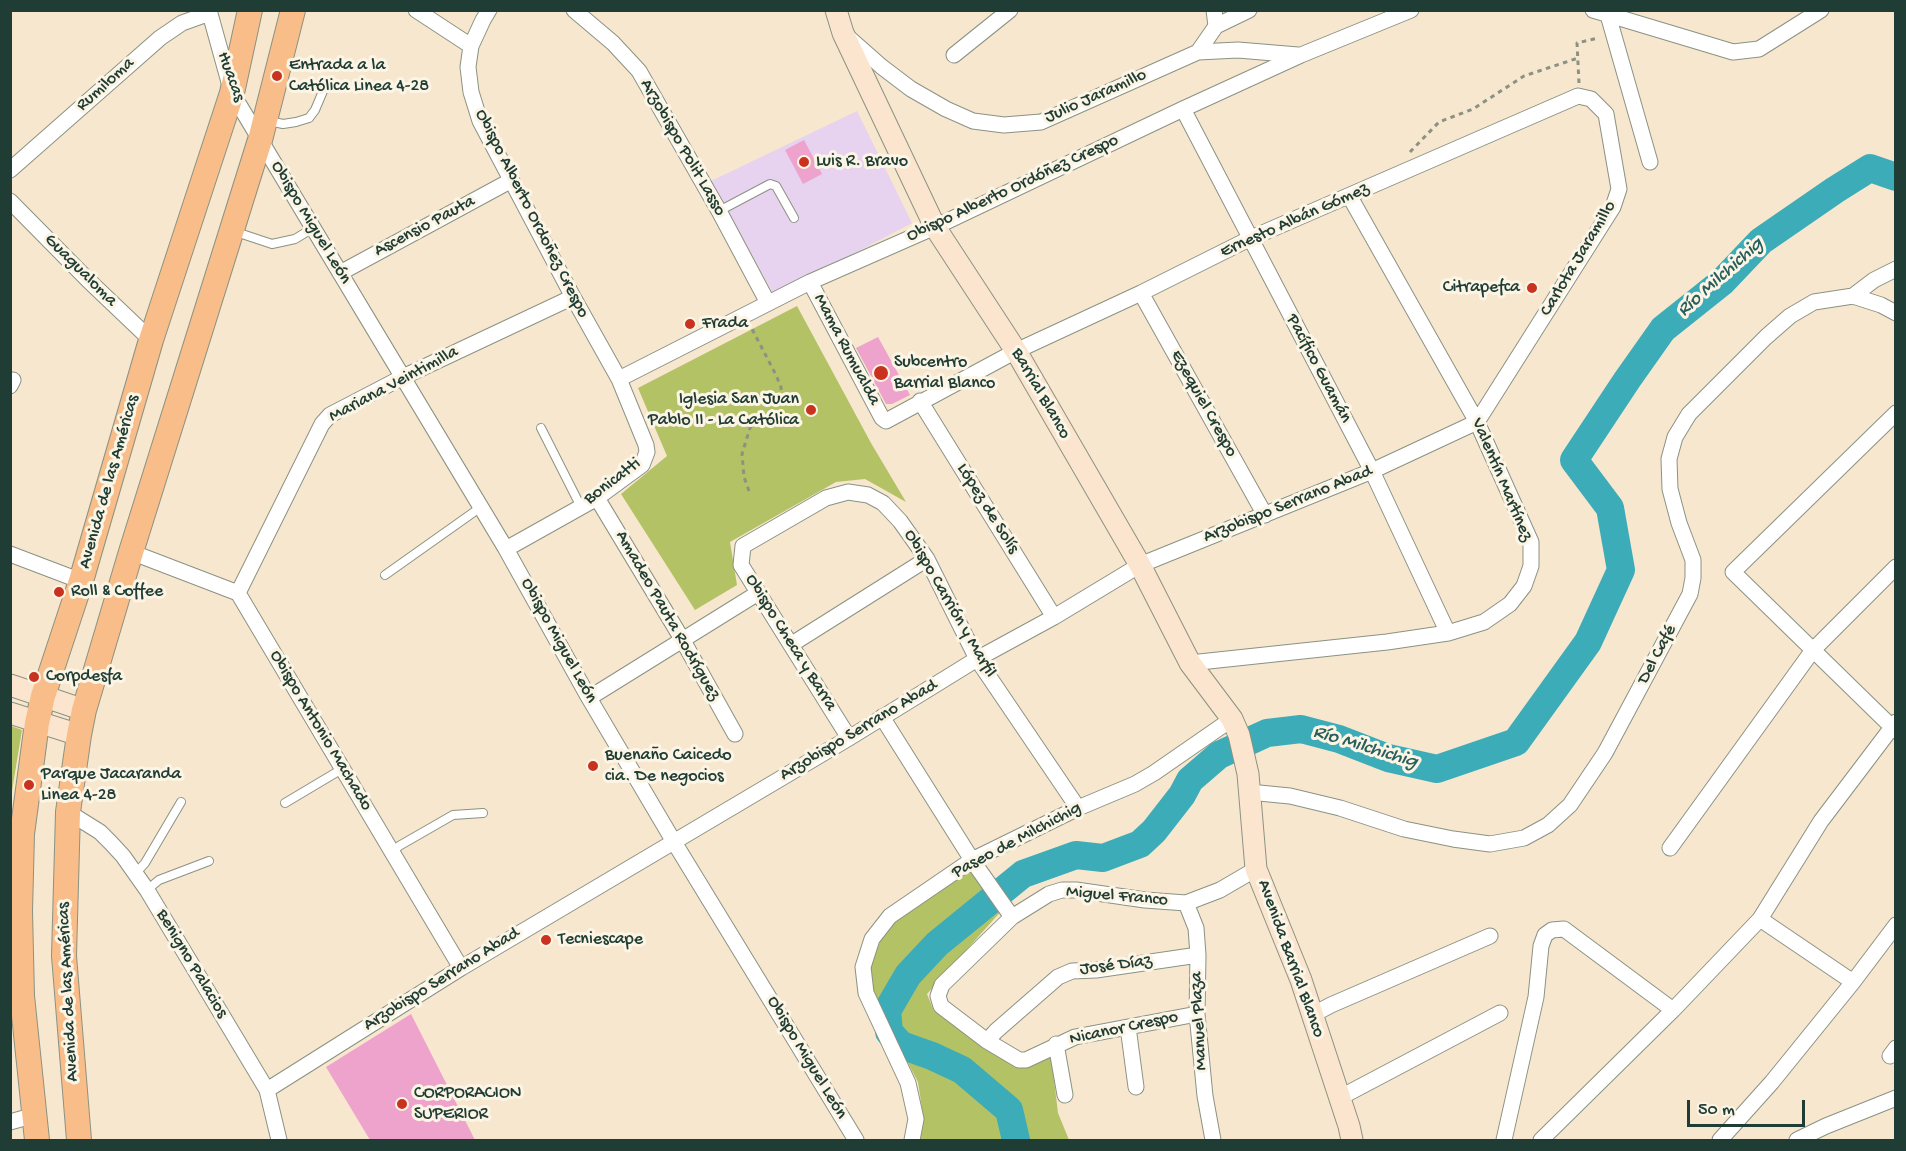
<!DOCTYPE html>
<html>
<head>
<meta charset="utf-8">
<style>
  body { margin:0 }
  #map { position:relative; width:1906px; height:1151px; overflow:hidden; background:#f7e7cf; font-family:"Gochi Hand",sans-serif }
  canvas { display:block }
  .frame { position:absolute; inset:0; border:12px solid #1f3d34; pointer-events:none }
  .scale { position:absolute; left:1687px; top:1100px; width:118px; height:27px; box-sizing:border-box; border:3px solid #1f3d34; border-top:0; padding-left:8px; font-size:18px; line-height:21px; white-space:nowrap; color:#1f3d34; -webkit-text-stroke:4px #fcf5e5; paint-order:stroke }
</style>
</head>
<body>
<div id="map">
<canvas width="1906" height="1151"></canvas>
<div class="frame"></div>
<div class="scale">50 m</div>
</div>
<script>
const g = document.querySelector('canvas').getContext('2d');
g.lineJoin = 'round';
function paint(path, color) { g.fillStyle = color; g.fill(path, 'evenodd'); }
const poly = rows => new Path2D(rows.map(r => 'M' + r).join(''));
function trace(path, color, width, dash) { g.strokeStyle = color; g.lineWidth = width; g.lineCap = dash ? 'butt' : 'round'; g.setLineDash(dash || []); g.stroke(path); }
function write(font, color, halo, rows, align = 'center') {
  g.font = font + ' "Gochi Hand",sans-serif'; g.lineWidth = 6; g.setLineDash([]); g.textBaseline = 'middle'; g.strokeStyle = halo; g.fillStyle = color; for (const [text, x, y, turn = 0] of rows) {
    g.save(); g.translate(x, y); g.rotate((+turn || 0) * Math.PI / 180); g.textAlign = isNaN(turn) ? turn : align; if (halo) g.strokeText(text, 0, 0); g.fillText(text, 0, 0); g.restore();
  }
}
paint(poly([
  [857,111,912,223,779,293,773,293,711,181]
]), '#e7d2ef');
paint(poly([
  [797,306,871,443,906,502,865,479,836,482,730,542,737,585,695,610,621,494,667,456,638,388],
  [11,726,22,730,11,797],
  [975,867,1003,909,927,994,934,1011,1019,1063,1051,1055,1058,1113,1069,1140,918,1140,923,1115,918,1082,870,991,870,966,880,942,896,919]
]), '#b3c265');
trace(poly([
  [1016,1140,1009,1110,962,1070,932,1056,901,1045,889,1032,887,1011,908,975,937,944,1023,874,1076,855,1103,858,1140,844,1154,831,1182,795,1190,780,1219,755,1267,733,1301,729,1339,739,1388,758,1437,769,1516,742,1588,642,1621,570,1610,508,1574,460,1627,380,1663,329,1722,282,1761,241,1835,190,1870,168,1896,177]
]), '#3cacb9', 28);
paint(poly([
  [804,140,822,174,803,184,785,150],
  [878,337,910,395,892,404,886,404,856,348],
  [411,1014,475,1140,370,1140,326,1067]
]), '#eda3cc');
const lane = poly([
  [269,121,283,124,296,122,309,118,315,110,326,84],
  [719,211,770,184,776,186,794,218],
  [233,231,272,244,295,239,313,228],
  [541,428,581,507],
  [385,575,481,507],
  [285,803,342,769],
  [392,853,399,846,453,815,483,813],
  [136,873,145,863,181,802],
  [147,890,159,880,209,861]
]);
const street = poly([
  [209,10,232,93,506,549,589,698,674,842,856,1140],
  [416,10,471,46],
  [489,10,483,20,471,46,468,67,471,92,480,121,573,297,619,379,646,445,647,452,642,465,597,498,506,549],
  [574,10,613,43,639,71,719,211,768,303],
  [1593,10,1733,52,1759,49,1821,10],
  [1608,15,1650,162],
  [1216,26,1249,10],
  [848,37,882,67,911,89,946,109,973,121,1004,125,1041,122,1198,52,1238,50,1298,55],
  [1198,52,1216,26,1214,10],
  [954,55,1010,10],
  [1183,109,1372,471,1448,633],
  [10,170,160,38,182,23,210,13],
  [10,201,88,280,151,340],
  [340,273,510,181],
  [810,282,882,418,886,421,1016,351,1141,293,1249,239,1578,96,1591,99,1606,114,1619,189,1613,207,1477,422],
  [1141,293,1265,515],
  [1853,296,1874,280,1896,269],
  [619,379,810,282,935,227,1183,109,1301,55,1411,10],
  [10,386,13,380],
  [920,401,1054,617],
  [1896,413,1733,572,1896,731],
  [597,498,682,639,735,734],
  [131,552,238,593,461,968],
  [10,554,81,581],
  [238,593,322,424,330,415,403,377,573,297],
  [792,644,927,559],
  [1190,663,1387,642,1448,633,1484,622,1510,604,1524,586,1531,566,1531,542,1477,422,1350,197],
  [589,698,758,593],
  [882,717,972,860,1012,917],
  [849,738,741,565,743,546,826,498,848,492,868,495,883,503,900,521,927,559,977,659,1078,808],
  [1249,792,1290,796,1340,808,1404,829,1453,839,1490,844,1524,838,1548,825,1570,805,1605,753,1690,594,1693,578,1693,560,1679,523,1670,489,1669,459,1675,437,1689,414,1766,337,1790,316,1814,302,1853,296,1881,305,1896,313],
  [68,812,100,832,111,843,123,856,147,890,267,1090,279,1140],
  [1670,848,1813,650,1896,567],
  [1186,903,1196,928,1198,955,1197,1014,1205,1096,1213,1140],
  [1760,919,1853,982],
  [1197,1014,1075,1037,1026,1060,1019,1060,987,1041,941,1006,938,996,942,985,1012,917,1049,894,1062,890,1076,890,1145,900,1186,903,1220,890,1256,869],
  [1312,1015,1331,1005,1490,936],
  [1128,1027,1136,1087],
  [987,1041,996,1031,1058,977,1072,971,1096,970,1198,955],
  [1056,1044,1065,1095],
  [1890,1056,1896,1048],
  [267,1090,461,968,849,738,977,659,1054,617,1140,565,1372,471,1477,422],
  [1339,1098,1500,1013],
  [10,1122,35,1115],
  [912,1140,916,1119,908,1083,866,993,863,967,872,939,890,916,972,860,1078,808,1135,784,1154,773,1232,719],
  [1504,1140,1536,997,1541,946,1545,935,1552,930,1564,929,1673,1010],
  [1541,1140,1673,1010,1760,919,1821,821,1896,722],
  [1720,1140,1772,1082,1853,982,1896,925],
  [1797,1140,1826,1126,1896,1098]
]);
const secondary = poly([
  [836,10,843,33,935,227,1016,351,1140,565,1190,663,1232,719,1239,735,1248,774,1256,869,1301,980,1349,1126,1352,1140],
  [10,685,84,710],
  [10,713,79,735]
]);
const primary = poly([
  [37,1140,22,996,20,911,22,834,37,723,43,696,81,581,151,340,232,93,250,10],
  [79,1140,64,956,68,812,79,735,84,710,131,552,260,140,293,10]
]);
trace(lane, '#8b9282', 10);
trace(street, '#8b9282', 17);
trace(secondary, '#8b9282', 23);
trace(primary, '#8b9282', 26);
trace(poly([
  [1579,83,1577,43,1598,38],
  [1410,152,1439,122,1473,109,1524,76,1578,58],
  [749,491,744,477,742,454,750,428,758,418,772,410,781,397,781,387,776,375,751,327]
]), '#8b9282', 3, [4.5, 4.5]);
trace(lane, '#fff', 8);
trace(street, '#fff', 15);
trace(secondary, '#fce5cf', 21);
trace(primary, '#f8bd88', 24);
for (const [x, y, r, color] of [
  [277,76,6,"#c8321e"],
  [804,162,6,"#c8321e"],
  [1532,288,6,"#c8321e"],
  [690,324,6,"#c8321e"],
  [881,373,8,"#c8321e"],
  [811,410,6,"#c8321e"],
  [59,592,6,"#c8321e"],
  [34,677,6,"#c8321e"],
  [593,766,6,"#c8321e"],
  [29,785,6,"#c8321e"],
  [546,940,6,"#c8321e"],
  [402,1104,6,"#c8321e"]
]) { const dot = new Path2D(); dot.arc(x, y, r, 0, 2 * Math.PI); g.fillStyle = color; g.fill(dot); trace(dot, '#fcf5e5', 2); }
write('18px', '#1f3d34', '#fcf5e5', [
  ["Entrada a la",289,66],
  ["Católica Linea 4-28",289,87],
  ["Luis R. Bravo",816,162],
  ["Citrapefca",1520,288,"right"],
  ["Frada",702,324],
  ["Subcentro",894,363],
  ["Barrial Blanco",894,384],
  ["Iglesia San Juan",799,400,"right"],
  ["Pablo II - La Católica",799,421,"right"],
  ["Roll & Coffee",71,592],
  ["Corpdesfa",46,677],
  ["Buenaño Caicedo",605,756],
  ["cia. De negocios",605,777],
  ["Parque Jacaranda",41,775],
  ["Linea 4-28",41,796],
  ["Tecniescape",558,940],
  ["CORPORACION",414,1094],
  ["SUPERIOR",414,1115]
], 'left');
write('18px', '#1f3d34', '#fcf5e5', [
  ["Huacas",230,77,70],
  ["Rumiloma",106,85,-42],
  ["Julio Jaramillo",1096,97,-24],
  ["Arzobispo Polit Lasso",682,148,60],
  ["Obispo Alberto Ordóñez Crespo",1013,189,-25],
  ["Obispo Alberto Ordoñez Crespo",531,214,63],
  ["Ernesto Albán Gómez",1295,221,-24],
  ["Obispo Miguel León",310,223,59],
  ["Ascensio Pauta",425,227,-28],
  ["Carlota Jaramillo",1579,259,-59],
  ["Guagualoma",80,271,45],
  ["Mama Rumualda",846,350,62],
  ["Pacífico Guamán",1318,369,62],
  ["Mariana Veintimilla",394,385,-28],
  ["Barrial Blanco",1040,394,60],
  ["Ezequiel Crespo",1203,404,61],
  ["Valentín Martínez",1501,480,67],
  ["Avenida de las Américas",110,482,-74],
  ["Bonicatti",613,482,-37],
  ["Arzobispo Serrano Abad",1288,505,-22],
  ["López de Solís",987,509,58],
  ["Obispo Carrión y Marfil",949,604,60],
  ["Amadeo Pauta Rodríguez",667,616,60],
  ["Obispo Miguel León",558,641,61],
  ["Obispo Checa y Barra",790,643,58],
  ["Del Café",1658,655,-62],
  ["Obispo Antonio Machado",320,731,59],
  ["Arzobispo Serrano Abad",859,731,-31],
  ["Paseo de Milchichig",1017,841,-28],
  ["Miguel Franco",1117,897,5],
  ["Avenida Barrial Blanco",1290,959,70],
  ["Benigno Palacios",191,964,59],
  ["José Díaz",1116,966,-7],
  ["Arzobispo Serrano Abad",442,980,-32],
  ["Avenida de las Américas",69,992,-93],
  ["Manuel Plaza",1200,1021,-93],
  ["Nicanor Crespo",1124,1029,-12],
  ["Obispo Miguel León",806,1058,59]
]);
write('italic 20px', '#285e5c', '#fcf5e5', [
  ["Río Milchichig",1721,278,-42],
  ["Río Milchichig",1365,748,17]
]);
</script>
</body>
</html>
